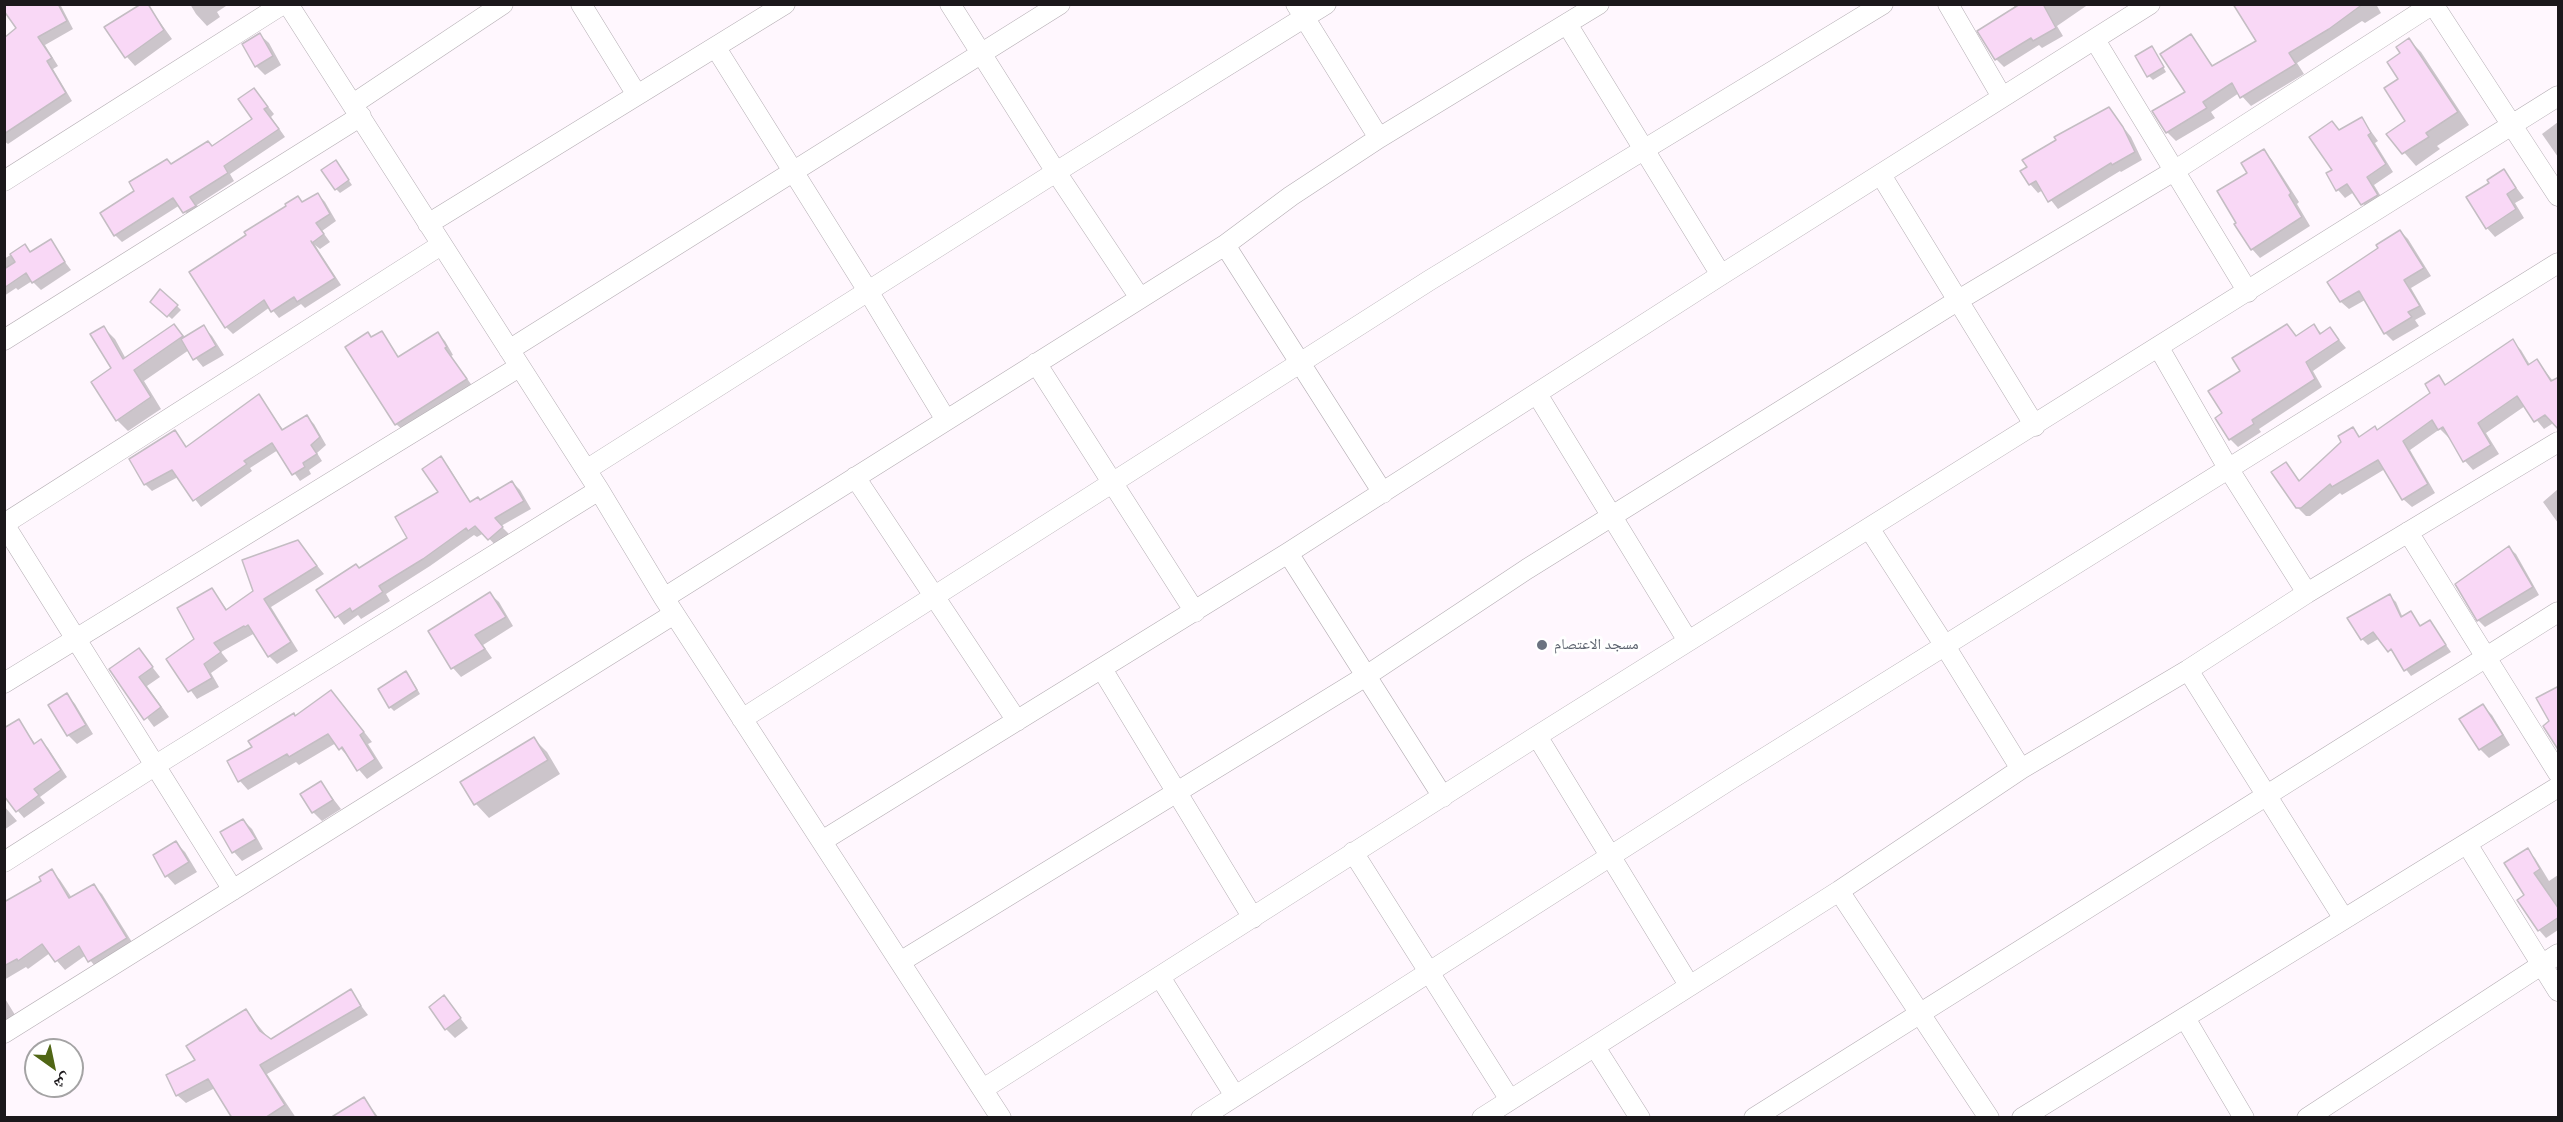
<!DOCTYPE html>
<html>
<head>
<meta charset="utf-8">
<style>
  body { margin:0 }
  #map { position:relative; width:2563px; height:1122px; overflow:hidden; background:#fff7fe; font-family:Figtree,"Noto Naskh Arabic",sans-serif }
  canvas { display:block }
  .frame { position:absolute; inset:0; border:6px solid #1b181b; pointer-events:none }
  .north { position:absolute; left:24px; top:1038px; width:60px; height:60px; box-sizing:border-box; background:#fff; border:2px solid #a4a3a4; border-radius:50%; rotate:147deg; font-size:16px; font-weight:700; line-height:24px; text-align:center; color:#1b181b }
  .north::after { content:''; display:block; margin:auto; width:21px; height:27px; background:#506615; clip-path:polygon(50% 0,100% 100%,50% 72%,0 100%) }
</style>
</head>
<body>
<div id="map">
<canvas width="2563" height="1122"></canvas>
<div class="frame"></div>
<div class="north">ش</div>
</div>
<script>
const g = document.querySelector('canvas').getContext('2d');
g.lineJoin = 'round';
function paint(path, color) { g.fillStyle = color; g.fill(path, 'evenodd'); }
const poly = rows => new Path2D(rows.map(r => 'M' + r).join(''));
function trace(path, color, width, dash) { g.strokeStyle = color; g.lineWidth = width; g.lineCap = dash ? 'butt' : 'round'; g.setLineDash(dash || []); g.stroke(path); }
function write(font, color, halo, rows, align = 'center') {
  g.font = font + ' Figtree,"Noto Naskh Arabic",sans-serif'; g.lineWidth = 6; g.setLineDash([]); g.textBaseline = 'middle'; g.strokeStyle = halo; g.fillStyle = color; for (const [text, x, y, turn = 0] of rows) {
    g.save(); g.translate(x, y); g.rotate((+turn || 0) * Math.PI / 180); g.textAlign = isNaN(turn) ? turn : align; if (halo) g.strokeText(text, 0, 0); g.fillText(text, 0, 0); g.restore();
  }
}
paint(poly([
  [34,4,60,4,73,29,45,45,58,66,53,69,72,101,8,144,4,141,4,40,18,28],
  [147,4,172,39,135,66,127,57],
  [190,4,229,4,217,12,220,17,207,26,196,14],
  [2015,4,2089,4,2057,26,2063,36,2042,48,2039,45,2004,67,1996,59],
  [2234,4,2376,4,2381,13,2365,23,2362,21,2297,63,2304,74,2251,106,2239,93,2211,112,2215,118,2176,141,2167,132,2154,111,2187,93,2190,36,2214,67,2258,41],
  [260,35,269,43,281,65,265,75,256,66],
  [2409,40,2421,52,2469,125,2437,146,2440,149,2416,166,2388,134,2407,122,2400,79,2402,53],
  [2155,52,2166,72,2153,80,2149,76],
  [254,89,274,114,271,117,285,137,230,174,234,181,197,205,202,213,192,220,180,205,122,242,115,235,172,165,213,147,254,119],
  [2109,109,2131,137,2142,160,2121,172,2120,171,2058,209,2043,190,2038,193,2030,184],
  [2362,119,2378,141,2375,143,2393,172,2374,185,2385,203,2370,212,2354,192,2345,198,2338,190,2334,170,2332,123,2341,131],
  [2558,122,2558,157,2542,134],
  [2264,151,2272,160,2299,202,2297,204,2310,226,2260,258,2252,249,2238,223,2249,173],
  [339,166,352,185,340,193,336,189],
  [2504,171,2524,198,2515,203,2524,218,2495,237,2487,228,2491,184],
  [318,194,325,202,336,221,322,231,330,242,320,249,315,245,341,285,305,308,301,304,279,318,270,307,233,334,226,327,288,207,303,203],
  [2400,231,2408,239,2431,276,2411,288,2426,314,2415,320,2419,326,2393,341,2385,333,2365,300,2349,309,2341,302,2329,282,2380,249],
  [25,246,32,253,53,246,71,270,41,290,32,281,18,290,16,288,4,296,4,259],
  [156,305,177,306,181,310,172,319],
  [174,326,186,338,204,327,212,336,224,355,203,367,189,350,144,381,161,409,128,431,117,420,112,369,104,328,115,339,126,359],
  [2287,326,2297,337,2314,326,2322,334,2330,329,2346,348,2313,371,2322,387,2259,429,2261,432,2238,447,2230,439,2224,414,2242,372],
  [382,333,399,358,438,334,445,341,453,355,451,356,473,387,404,431,396,424,372,339],
  [2512,341,2521,350,2530,365,2537,361,2553,381,2558,377,2558,420,2544,429,2525,406,2486,433,2499,454,2473,470,2465,461,2450,437,2449,438,2440,429,2410,450,2435,493,2412,507,2403,499,2385,469,2342,495,2340,493,2310,516,2306,516,2297,507,2286,464,2300,481,2343,442,2353,429,2361,438,2378,431,2432,394,2439,377,2447,386],
  [259,396,284,431,307,417,314,424,326,445,317,453,322,461,309,470,311,474,300,481,278,450,250,468,252,471,201,507,178,477,152,491,145,484,175,432,187,447],
  [440,458,448,466,471,503,480,501,512,482,520,490,531,509,501,526,510,535,497,547,484,533,477,537,474,535,430,566,386,594,390,601,361,619,358,615,344,625,318,590,360,569,409,539,440,493],
  [2558,489,2558,523,2543,502],
  [297,541,324,574,271,607,298,651,277,664,269,656,255,633,221,652,228,661,211,673,219,687,197,699,168,659,196,639,212,590,228,611,255,591],
  [2509,548,2516,554,2539,595,2485,627,2478,620],
  [490,594,499,602,513,626,483,645,492,658,461,677,453,668],
  [2390,596,2396,602,2403,618,2411,613,2421,627,2430,622,2451,652,2411,676,2396,656,2380,638,2368,645,2362,639],
  [139,650,160,677,147,686,169,717,154,727,111,670],
  [410,677,420,694,394,711,390,707],
  [67,695,75,704,93,734,77,744,68,735],
  [340,701,372,742,368,744,383,768,367,779,336,743,299,765,296,762,248,790,240,781,254,747,296,717],
  [2483,706,2492,715,2510,745,2489,758,2480,749],
  [19,721,36,745,41,741,48,748,67,777,40,797,45,803,24,818,4,795],
  [534,739,547,752,560,774,489,818,476,804,462,783],
  [321,783,341,809,322,821,313,812],
  [4,806,17,821,4,830],
  [243,820,252,829,263,849,242,861,234,852,222,833],
  [176,843,185,852,197,872,175,885,167,876],
  [2527,850,2535,858,2549,881,2558,875,2558,930,2546,938,2539,930,2526,896],
  [52,871,60,880,72,898,93,885,102,894,135,947,98,970,86,955,65,970,50,953,28,969,26,967,4,980,4,904,43,881],
  [350,991,368,1015,267,1074,296,1118,230,1118,233,1116,215,1088,186,1103,177,1095,197,1061,246,1011,271,1041],
  [4,997,20,1023,4,1026],
  [444,997,468,1028,455,1038,446,1029],
  [364,1099,379,1118,346,1118]
]), '#0003');
const building = poly([
  [4,4,58,4,67,21,38,37,52,58,47,61,66,93,4,134,4,38,16,28,4,11,4,4],
  [141,4,148,4,164,30,125,58,104,27,141,4],
  [2020,4,2043,4,2056,28,2033,41,2031,38,1995,60,1977,31,2020,4],
  [2233,4,2363,4,2329,29,2289,53,2296,64,2240,98,2232,83,2203,102,2207,108,2166,133,2152,111,2185,92,2160,54,2191,34,2212,66,2256,41,2233,4],
  [260,33,273,56,255,67,242,44,260,33],
  [2409,38,2458,112,2426,133,2429,137,2402,154,2386,134,2405,121,2384,88,2398,79,2387,62,2400,53,2396,47,2409,38],
  [2152,46,2164,67,2147,77,2135,56,2152,46],
  [254,88,268,107,264,109,279,129,224,166,228,173,190,197,196,206,183,213,173,198,114,236,100,213,134,191,129,182,167,159,171,164,208,141,212,146,252,119,238,99,254,88],
  [2109,107,2123,127,2135,152,2112,165,2111,163,2048,202,2036,181,2029,185,2020,171,2027,167,2022,160,2056,140,2054,137,2109,107],
  [2362,117,2371,133,2368,135,2386,164,2367,177,2378,195,2361,205,2347,184,2336,191,2326,173,2332,170,2309,137,2332,121,2339,130,2362,117],
  [2264,149,2291,193,2289,195,2302,217,2251,250,2234,224,2236,223,2217,191,2247,173,2241,163,2264,149],
  [336,160,349,180,335,190,321,170,336,160],
  [2504,169,2516,188,2507,194,2516,209,2486,229,2466,197,2489,183,2487,180,2504,169],
  [318,193,330,214,316,223,324,234,312,243,311,241,335,278,297,302,294,297,271,312,264,300,225,328,189,272,246,235,244,232,286,206,285,204,298,196,302,202,318,193],
  [2400,230,2424,268,2404,280,2420,306,2408,312,2412,317,2384,334,2359,291,2340,302,2327,282,2378,248,2376,245,2400,230],
  [51,239,65,262,32,283,26,273,4,288,4,269,15,262,10,254,25,244,30,252,51,239],
  [160,289,178,305,167,317,150,302,160,289],
  [174,324,183,336,134,370,151,397,116,421,91,382,111,368,90,334,104,326,123,359,174,324],
  [2287,324,2296,336,2314,324,2320,334,2330,327,2339,340,2306,362,2315,379,2252,420,2254,424,2229,440,2215,418,2222,413,2208,391,2240,371,2232,358,2287,324],
  [204,325,216,346,193,360,181,339,204,325],
  [382,331,398,357,438,332,447,347,445,348,467,379,395,425,345,347,368,332,371,337,382,331],
  [2513,339,2528,365,2537,359,2551,381,2559,377,2559,430,2545,415,2534,422,2517,396,2478,423,2491,445,2463,462,2443,427,2438,430,2432,420,2403,441,2428,484,2402,500,2378,460,2332,487,2330,484,2301,508,2296,508,2271,472,2286,462,2299,481,2341,442,2338,436,2353,427,2359,437,2375,426,2377,430,2430,393,2425,384,2439,375,2445,385,2513,339],
  [259,394,282,430,307,415,320,437,311,445,317,454,303,463,305,467,292,475,272,443,244,461,247,464,193,501,172,470,144,485,129,459,175,430,186,447,259,394],
  [441,456,470,502,478,497,480,500,512,481,524,501,495,518,503,527,488,540,475,526,468,531,466,528,423,559,379,586,383,592,352,612,350,608,335,618,316,590,356,564,359,568,407,538,395,517,438,492,422,469,441,456],
  [298,540,317,566,264,599,291,642,268,657,248,625,245,627,244,626,214,643,221,652,204,664,212,678,188,692,166,659,194,639,177,608,212,588,226,610,253,591,242,560,298,540],
  [2509,546,2533,587,2477,621,2455,584,2509,546],
  [490,592,506,617,475,635,485,649,451,669,428,631,490,592],
  [2390,594,2401,617,2411,611,2420,626,2430,620,2446,645,2404,671,2391,649,2388,652,2373,632,2361,640,2347,618,2390,594],
  [139,648,153,667,139,677,161,707,144,720,109,669,139,648],
  [406,671,417,690,389,708,378,689,406,671],
  [2559,686,2559,751,2543,726,2549,721,2536,698,2559,686],
  [331,690,364,732,360,735,375,759,357,771,342,747,339,750,328,734,289,757,287,754,238,782,227,761,252,747,248,741,294,713,295,716,331,690],
  [67,693,86,725,67,736,48,705,67,693],
  [2483,704,2503,735,2479,750,2459,719,2483,704],
  [19,719,34,744,41,739,61,770,34,789,39,795,16,812,4,796,4,728,19,719],
  [534,737,548,760,474,805,460,782,534,737],
  [321,781,333,800,312,813,300,794,321,781],
  [243,819,256,839,232,853,220,832,243,819],
  [176,841,189,862,165,877,153,855,176,841],
  [2528,848,2540,869,2534,873,2559,909,2559,917,2538,931,2517,900,2524,895,2504,863,2528,848],
  [52,869,69,898,94,884,127,938,88,962,79,946,55,962,42,944,18,961,17,959,4,966,4,902,41,881,39,877,52,869],
  [351,989,361,1006,260,1065,285,1105,265,1118,232,1118,208,1079,176,1096,166,1075,195,1060,186,1046,246,1009,260,1031,271,1039,351,989],
  [444,995,461,1018,445,1030,429,1007,444,995],
  [364,1097,377,1118,330,1118,364,1097]
]);
paint(building, '#f9d8f6');
trace(building, '#c4bdc3', 1.5);
const street = poly([
  [288,4,599,490,664,598,1001,1118],
  [581,4,637,95],
  [950,4,1056,172,1140,298],
  [1296,4,1379,138],
  [1948,4,2002,97],
  [2433,4,2558,196],
  [1567,24,1721,275],
  [2095,40,2248,292],
  [716,48,868,291,946,420],
  [353,104,503,4],
  [1881,175,2035,426],
  [4,181,283,4],
  [428,224,785,4],
  [1225,245,1383,493],
  [4,340,361,116],
  [2159,348,2228,468,2307,593],
  [509,350,1060,4],
  [1036,363,1195,612],
  [1537,394,1688,641],
  [586,470,1056,172,1326,4],
  [855,477,1017,721],
  [4,524,441,245],
  [4,524,233,890],
  [1869,528,1945,646,2021,769],
  [2408,532,2558,773],
  [1288,553,1443,797],
  [664,598,1225,245,1291,196,1379,138,1599,4],
  [1102,669,1253,918],
  [2188,670,2344,919],
  [4,683,519,367],
  [742,719,1430,280,1883,4],
  [1537,736,1689,985],
  [822,841,1288,553,1721,275,2150,4],
  [2467,844,2558,991],
  [1353,852,1510,1100],
  [4,862,156,765,599,490],
  [1839,891,1989,1118],
  [900,962,1366,676,1527,569,1957,301,2174,171,2433,4],
  [1160,977,1235,1096],
  [2185,1018,2244,1118],
  [4,1033,674,614],
  [1595,1047,1640,1118],
  [983,1089,1537,736,2558,96],
  [1201,1118,1731,779,2558,263],
  [1482,1118,1839,891,2021,769,2188,670,2307,593,2558,442],
  [1754,1118,2558,612],
  [2022,1118,2558,787],
  [2307,1118,2558,954]
]);
trace(street, '#b3acb2', 21);
trace(street, '#fff', 20);
for (const [x, y, r, color] of [
  [1542,645,6,"#6b7280"]
]) { const dot = new Path2D(); dot.arc(x, y, r, 0, 2 * Math.PI); g.fillStyle = color; g.fill(dot); trace(dot, '#fff', 2); }
write('15px', '#5b616d', '#fff', [
  ["مسجد الاعتصام",1554,645]
], 'left');
</script>
</body>
</html>
